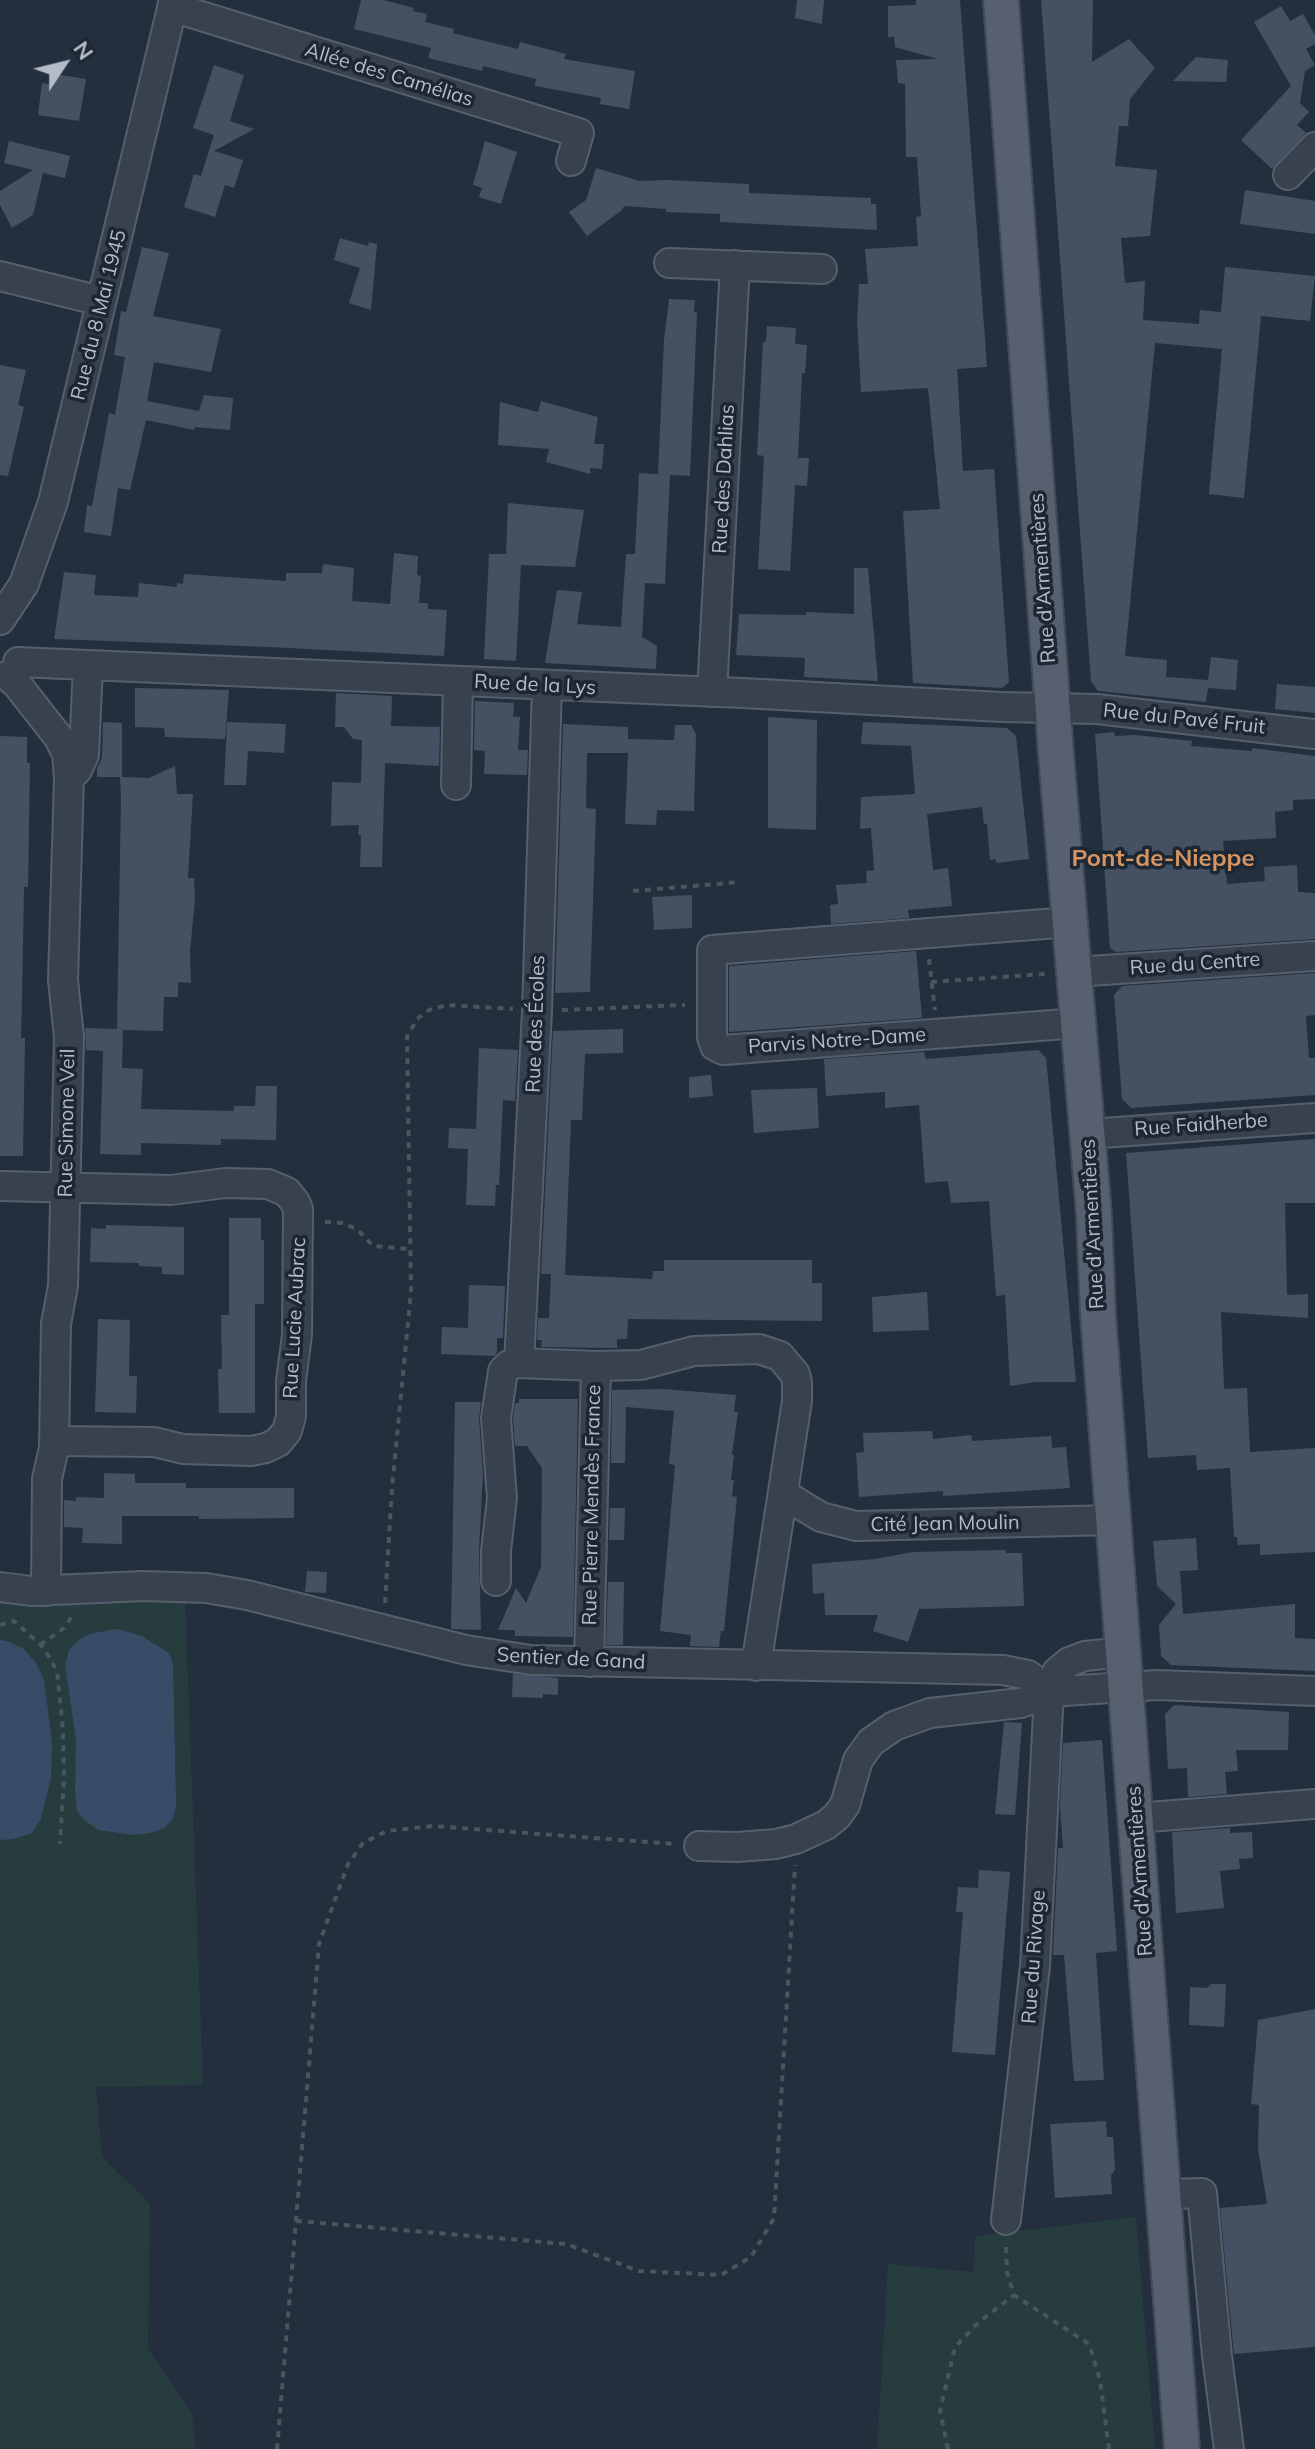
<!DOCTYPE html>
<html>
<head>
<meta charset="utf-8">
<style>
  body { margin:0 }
  #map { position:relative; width:1315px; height:2449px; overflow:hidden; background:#242f3e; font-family:Mulish,sans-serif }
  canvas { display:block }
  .north { position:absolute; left:24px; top:24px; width:80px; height:80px; -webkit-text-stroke:6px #1d2633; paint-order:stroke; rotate:55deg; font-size:22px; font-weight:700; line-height:32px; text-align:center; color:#b4bcc9 }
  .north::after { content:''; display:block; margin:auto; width:28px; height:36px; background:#b4bcc9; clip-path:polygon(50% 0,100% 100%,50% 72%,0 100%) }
</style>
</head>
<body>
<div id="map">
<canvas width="1315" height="2449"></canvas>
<div class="north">N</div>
</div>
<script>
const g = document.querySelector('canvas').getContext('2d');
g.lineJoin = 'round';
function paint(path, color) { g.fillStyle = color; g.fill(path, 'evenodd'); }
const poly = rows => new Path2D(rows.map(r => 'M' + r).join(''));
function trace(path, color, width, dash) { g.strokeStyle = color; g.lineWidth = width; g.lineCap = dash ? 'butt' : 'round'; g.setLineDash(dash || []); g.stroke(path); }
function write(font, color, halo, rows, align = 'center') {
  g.font = font + ' Mulish,sans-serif'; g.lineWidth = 7; g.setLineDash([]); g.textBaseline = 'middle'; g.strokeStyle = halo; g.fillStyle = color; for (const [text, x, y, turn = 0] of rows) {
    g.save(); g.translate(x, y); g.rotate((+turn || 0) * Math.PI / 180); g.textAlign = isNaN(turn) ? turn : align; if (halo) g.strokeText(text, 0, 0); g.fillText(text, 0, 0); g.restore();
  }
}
paint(poly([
  [185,1599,203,2085,96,2087,102,2157,150,2204,148,2349,192,2414,196,2449,0,2449,0,1603,52,1605],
  [1136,2217,1155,2449,877,2449,888,2264,974,2272,975,2236]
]), '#263c3f');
paint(poly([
  [117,1629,142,1636,169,1653,173,1664,176,1806,173,1819,164,1828,150,1833,133,1835,99,1830,85,1821,77,1811,75,1793,76,1740,65,1665,69,1650,80,1639,93,1633],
  [0,1640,7,1641,24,1649,36,1663,44,1680,52,1742,51,1778,41,1819,32,1833,13,1839,0,1840]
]), '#394c67');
paint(poly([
  [361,0,383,0,414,8,413,11,427,14,425,22,454,29,453,33,518,49,520,42,566,54,564,59,635,71,629,109,600,104,601,98,535,86,536,79,483,66,482,71,428,58,431,48,354,29],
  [797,0,824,0,822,24,795,18],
  [916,0,960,0,987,367,957,369,963,471,994,469,1009,682,1002,688,913,683,903,511,940,509,928,388,861,392,857,321,859,284,868,284,865,249,918,246,916,217,921,216,917,157,906,157,905,84,898,83,896,60,938,59,895,47,894,37,888,37,888,6,916,5],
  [1041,0,1093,0,1092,62,1129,39,1155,68,1130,99,1128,126,1119,126,1115,166,1157,170,1150,236,1121,238,1125,283,1145,281,1143,320,1199,324,1200,310,1221,312,1225,267,1315,276,1310,321,1261,316,1244,498,1209,494,1222,349,1155,343,1125,656,1167,660,1166,677,1208,680,1211,657,1238,660,1236,690,1208,688,1206,702,1098,691,1091,681],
  [1281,6,1290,21,1303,14,1315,35,1315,44,1306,49,1315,65,1305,71,1300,103,1309,112,1297,125,1306,133,1272,169,1241,140,1291,86,1254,22],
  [1196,57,1228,60,1226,82,1173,81],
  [214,65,244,75,230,121,254,129,214,151,243,160,234,188,225,185,215,217,184,207,194,174,201,176,214,135,193,128],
  [54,74,86,79,79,121,38,115,42,83,52,85],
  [9,141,70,156,65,178,43,173,33,215,12,228,0,205,0,191,33,170,4,163],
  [485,141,517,152,501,204,479,197,482,188,473,185],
  [596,168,640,181,667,180,749,184,749,193,871,198,871,204,876,204,877,230,720,222,720,214,666,212,666,209,624,206,622,210,587,236,569,212,586,200],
  [1245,190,1315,201,1315,234,1240,224],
  [340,238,368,246,369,242,377,244,371,310,349,303,360,268,334,260],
  [142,247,169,253,153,316,221,329,211,372,154,362,147,401,199,411,204,395,233,398,230,430,195,427,194,430,146,420,130,490,118,488,111,536,84,532,87,505,92,506,109,413,115,415,125,357,114,355,121,311,126,312],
  [669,299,695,300,694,312,697,312,690,476,658,474,664,340],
  [767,326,796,328,795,344,807,345,805,373,802,373,798,458,809,458,807,486,795,485,790,571,758,569,764,456,757,455,763,342,766,342],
  [0,365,26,370,18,405,24,407,8,476,0,475],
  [541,401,598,417,594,444,604,444,602,469,590,468,590,474,546,462,549,449,498,445,500,402,538,412],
  [639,473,670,475,665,584,645,583,642,637,657,646,656,669,545,663,557,590,582,592,577,624,621,627,626,554,635,554],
  [508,503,584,510,575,567,521,565,516,661,484,659,489,554,506,554],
  [394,553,418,556,417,575,421,576,419,603,428,603,428,609,447,610,444,656,269,647,54,639,64,572,96,575,94,595,138,597,139,583,177,587,177,583,183,584,184,574,286,581,286,573,322,573,323,564,354,568,352,601,390,604],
  [854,568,868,568,878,681,804,677,805,658,736,655,739,614,806,615,806,612,854,614],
  [1277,684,1315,687,1315,713,1275,709],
  [135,688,229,690,225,739,165,737,164,728,135,727],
  [336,693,392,696,391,726,440,727,439,766,385,763,382,867,360,867,361,835,358,835,359,825,331,826,332,782,361,783,362,740,353,739,344,727,335,727],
  [475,701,514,703,513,717,520,717,518,750,528,750,527,775,484,774,485,751,474,750],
  [768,717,817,720,816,830,768,828],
  [103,722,122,723,122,777,149,778,175,766,177,794,193,794,188,878,194,878,195,898,190,952,191,983,178,982,178,997,164,997,163,1031,123,1030,122,1068,143,1069,141,1109,234,1111,234,1106,255,1106,256,1086,277,1086,276,1140,221,1139,221,1145,141,1143,141,1155,100,1154,103,1051,86,1050,85,1028,117,1029,121,799,120,777,97,777,97,768,102,758],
  [227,722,286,724,284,753,248,751,246,785,224,785],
  [863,722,1007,728,1016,736,1029,859,996,863,996,859,990,860,987,824,984,824,982,807,927,814,933,870,948,868,952,906,908,910,909,918,831,924,830,905,838,904,836,885,867,883,866,871,874,870,871,828,860,829,861,797,915,794,911,746,861,744],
  [563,724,628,727,628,739,674,740,675,725,691,725,696,734,694,811,657,810,656,825,625,824,628,753,587,753,586,808,596,809,590,992,555,993],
  [1114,732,1115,736,1135,735,1192,741,1191,746,1252,751,1252,748,1315,756,1315,799,1293,800,1293,810,1275,812,1276,838,1223,841,1227,884,1265,881,1264,867,1297,865,1298,892,1315,893,1315,939,1116,952,1110,948,1095,734],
  [0,736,27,737,27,763,30,763,28,887,24,887,22,999,21,1038,25,1038,23,1156,0,1156],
  [692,895,692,928,654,930,652,897],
  [916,951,922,1018,729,1032,729,966],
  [1315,973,1315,1015,1306,1016,1309,1058,1315,1058,1315,1095,1131,1108,1122,1099,1114,995,1122,986],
  [623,1029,623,1053,585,1054,582,1120,571,1120,565,1275,652,1279,653,1271,664,1271,664,1260,812,1260,812,1283,822,1283,822,1321,628,1319,627,1339,617,1339,617,1348,541,1347,542,1340,537,1340,538,1318,549,1318,551,1274,541,1274,553,1031],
  [479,1048,518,1050,515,1101,503,1100,499,1185,496,1185,495,1206,466,1205,468,1149,448,1148,449,1128,476,1129],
  [1038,1050,1046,1058,1048,1078,1076,1382,1036,1382,1010,1386,1005,1295,996,1296,989,1201,951,1203,948,1181,925,1183,919,1105,885,1108,885,1092,826,1096,824,1059,924,1052,926,1059],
  [711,1075,713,1096,689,1098,689,1077],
  [817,1088,819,1128,754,1133,751,1090],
  [1315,1139,1315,1203,1285,1203,1287,1295,1308,1294,1308,1318,1221,1312,1224,1389,1247,1388,1250,1452,1315,1448,1315,1552,1260,1555,1260,1544,1238,1545,1237,1537,1234,1537,1230,1468,1197,1470,1196,1455,1148,1458,1126,1153],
  [229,1218,261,1218,261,1240,264,1240,264,1304,255,1304,255,1413,219,1413,218,1369,222,1369,221,1315,229,1315],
  [106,1225,184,1227,184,1275,162,1274,162,1267,139,1266,139,1263,90,1262,91,1228,106,1229],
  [469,1285,505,1286,503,1338,497,1338,497,1353,494,1356,441,1354,442,1327,468,1328],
  [927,1292,929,1330,873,1332,872,1297],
  [98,1319,130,1320,129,1376,137,1376,136,1413,95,1412],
  [663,1389,736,1395,734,1412,738,1412,732,1454,734,1455,731,1480,734,1480,732,1496,737,1497,724,1631,721,1631,719,1647,690,1646,691,1635,660,1631,675,1465,669,1464,674,1411,626,1407,625,1463,611,1463,612,1390],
  [519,1399,578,1399,573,1637,515,1636,515,1630,498,1630,516,1588,526,1603,541,1567,542,1468,527,1446,515,1446,513,1419,515,1403,519,1403],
  [455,1402,481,1402,479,1419,483,1474,479,1551,481,1630,451,1629],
  [932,1431,933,1439,971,1435,972,1441,1051,1436,1052,1448,1066,1447,1070,1488,943,1496,943,1491,859,1497,856,1453,864,1452,863,1433],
  [104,1473,135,1474,135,1483,186,1483,186,1488,294,1488,294,1518,199,1519,199,1516,122,1516,122,1544,82,1543,83,1528,64,1527,64,1500,76,1501,76,1497,104,1498],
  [610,1508,625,1508,624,1540,609,1540],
  [1196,1538,1198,1570,1180,1571,1183,1614,1295,1604,1295,1638,1315,1639,1315,1671,1171,1665,1161,1656,1159,1625,1176,1604,1157,1586,1153,1541],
  [1006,1550,1006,1553,1022,1553,1024,1606,919,1609,908,1642,873,1631,878,1615,825,1615,824,1593,813,1594,812,1564,875,1559,913,1552],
  [307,1571,327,1572,326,1593,305,1592],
  [608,1582,624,1582,623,1645,606,1645],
  [513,1674,558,1678,558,1695,543,1694,543,1698,512,1697],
  [1174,1705,1289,1712,1288,1750,1236,1750,1238,1771,1225,1772,1227,1794,1188,1797,1187,1768,1168,1769,1165,1714],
  [1004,1722,1022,1723,1015,1815,995,1814],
  [1102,1740,1117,1951,1096,1953,1104,2080,1074,2081,1064,1955,1053,1955,1058,1848,1063,1848,1060,1806,1063,1743],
  [1230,1828,1230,1833,1252,1832,1253,1858,1239,1859,1240,1869,1220,1871,1224,1908,1176,1913,1172,1832],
  [979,1870,1010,1872,995,2055,952,2052,963,1912,956,1912,958,1887,978,1888],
  [1211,1984,1226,1984,1224,2027,1189,2025,1190,1987,1207,1988],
  [1315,2009,1315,2347,1234,2354,1220,2208,1267,2204,1258,2149,1259,2105,1251,2104,1258,2020],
  [1106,2121,1107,2137,1113,2137,1115,2170,1111,2175,1112,2194,1055,2198,1050,2124]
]), '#455162');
const minor = poly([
  [172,7,579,133,571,161],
  [1288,175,1315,147],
  [669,263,822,269],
  [0,276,101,301],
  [0,620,24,584,53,502,174,0],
  [18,662,742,693,1001,707,1097,709,1315,734],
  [7,676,16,683,59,738,67,754,69,778,63,980,69,1037,63,1286,56,1324,54,1448,47,1479,46,1591],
  [712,692,735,265],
  [69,778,77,770,84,755,88,665],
  [456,785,458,681],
  [1070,922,712,950,712,1037,715,1046,723,1050,1079,1023],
  [1074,972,1315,956],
  [1088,1134,1315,1118],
  [0,1186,171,1190,225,1183,268,1184,287,1192,295,1202,298,1209,297,1335,291,1381,291,1416,287,1431,278,1442,266,1448,251,1451,183,1449,154,1442,54,1441],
  [519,1363,537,1011,547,686],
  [596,1366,641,1365,694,1351,759,1349,780,1356,795,1374,797,1382,797,1401,756,1666],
  [783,1494,821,1517,856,1526,1114,1520],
  [496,1581,496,1551,502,1498,496,1418,503,1371,509,1365,519,1363,596,1366,589,1662],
  [0,1587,31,1591,143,1586,206,1588,247,1595,466,1650,531,1660,1003,1670,1028,1675,1049,1692],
  [1136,1818,1315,1804],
  [699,1846,737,1847,776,1844,796,1839,826,1825,837,1816,845,1805,858,1760,871,1742,894,1726,930,1713,1021,1703,1049,1692,1157,1685,1315,1691],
  [1163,2194,1202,2193,1217,2356,1229,2449],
  [1006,2220,1035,1966,1049,1692,1057,1672,1069,1662,1085,1656,1124,1652]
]);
const major = poly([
  [1001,0,1056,754,1094,1215,1098,1314,1182,2449]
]);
trace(minor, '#565f6c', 32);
trace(major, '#414a57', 38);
trace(poly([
  [633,891,739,882],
  [929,959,935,1010],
  [931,982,1045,974],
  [562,1010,685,1005],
  [325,1222,342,1223,357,1229,373,1246,409,1249],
  [385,1603,392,1488,411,1291,407,1037,417,1019,429,1010,447,1005,513,1009],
  [0,1625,14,1621,44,1648,57,1671,63,1729,64,1778,60,1844],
  [40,1645,64,1628,73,1615],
  [296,2221,566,2244,639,2271,721,2275,751,2257,774,2218,795,1865],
  [1006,2247,1007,2272,1014,2295,1089,2344,1100,2380,1109,2449],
  [277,2449,319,1944,348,1864,363,1843,387,1831,433,1826,675,1844],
  [948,2449,940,2411,955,2347,979,2322,1014,2295]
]), '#44595c', 4, [6, 6]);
trace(minor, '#38414e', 28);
trace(major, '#56606e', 34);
write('20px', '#b4bcc9', '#1d2633', [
  ["Allée des Camélias",389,75,17],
  ["Rue du 8 Mai 1945",99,315,-76],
  ["Rue des Dahlias",724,479,-87],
  ["Rue d'Armentières",1043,578,-94],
  ["Rue de la Lys",535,685,3],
  ["Rue du Pavé Fruit",1184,719,6],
  ["Rue du Centre",1195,964,-4],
  ["Rue des Écoles",536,1024,-88],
  ["Parvis Notre-Dame",837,1041,-4],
  ["Rue Simone Veil",67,1123,-89],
  ["Rue Faidherbe",1201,1125,-4],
  ["Rue d'Armentières",1093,1224,-93],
  ["Rue Lucie Aubrac",295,1318,-87],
  ["Rue Pierre Mendès France",592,1505,-89],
  ["Cité Jean Moulin",945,1524,-1],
  ["Sentier de Gand",571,1659,3],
  ["Rue d'Armentières",1140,1871,-94],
  ["Rue du Rivage",1034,1957,-86]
]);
write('bold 24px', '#d59563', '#1d2633', [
  ["Pont-de-Nieppe",1163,859]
]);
</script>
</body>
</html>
